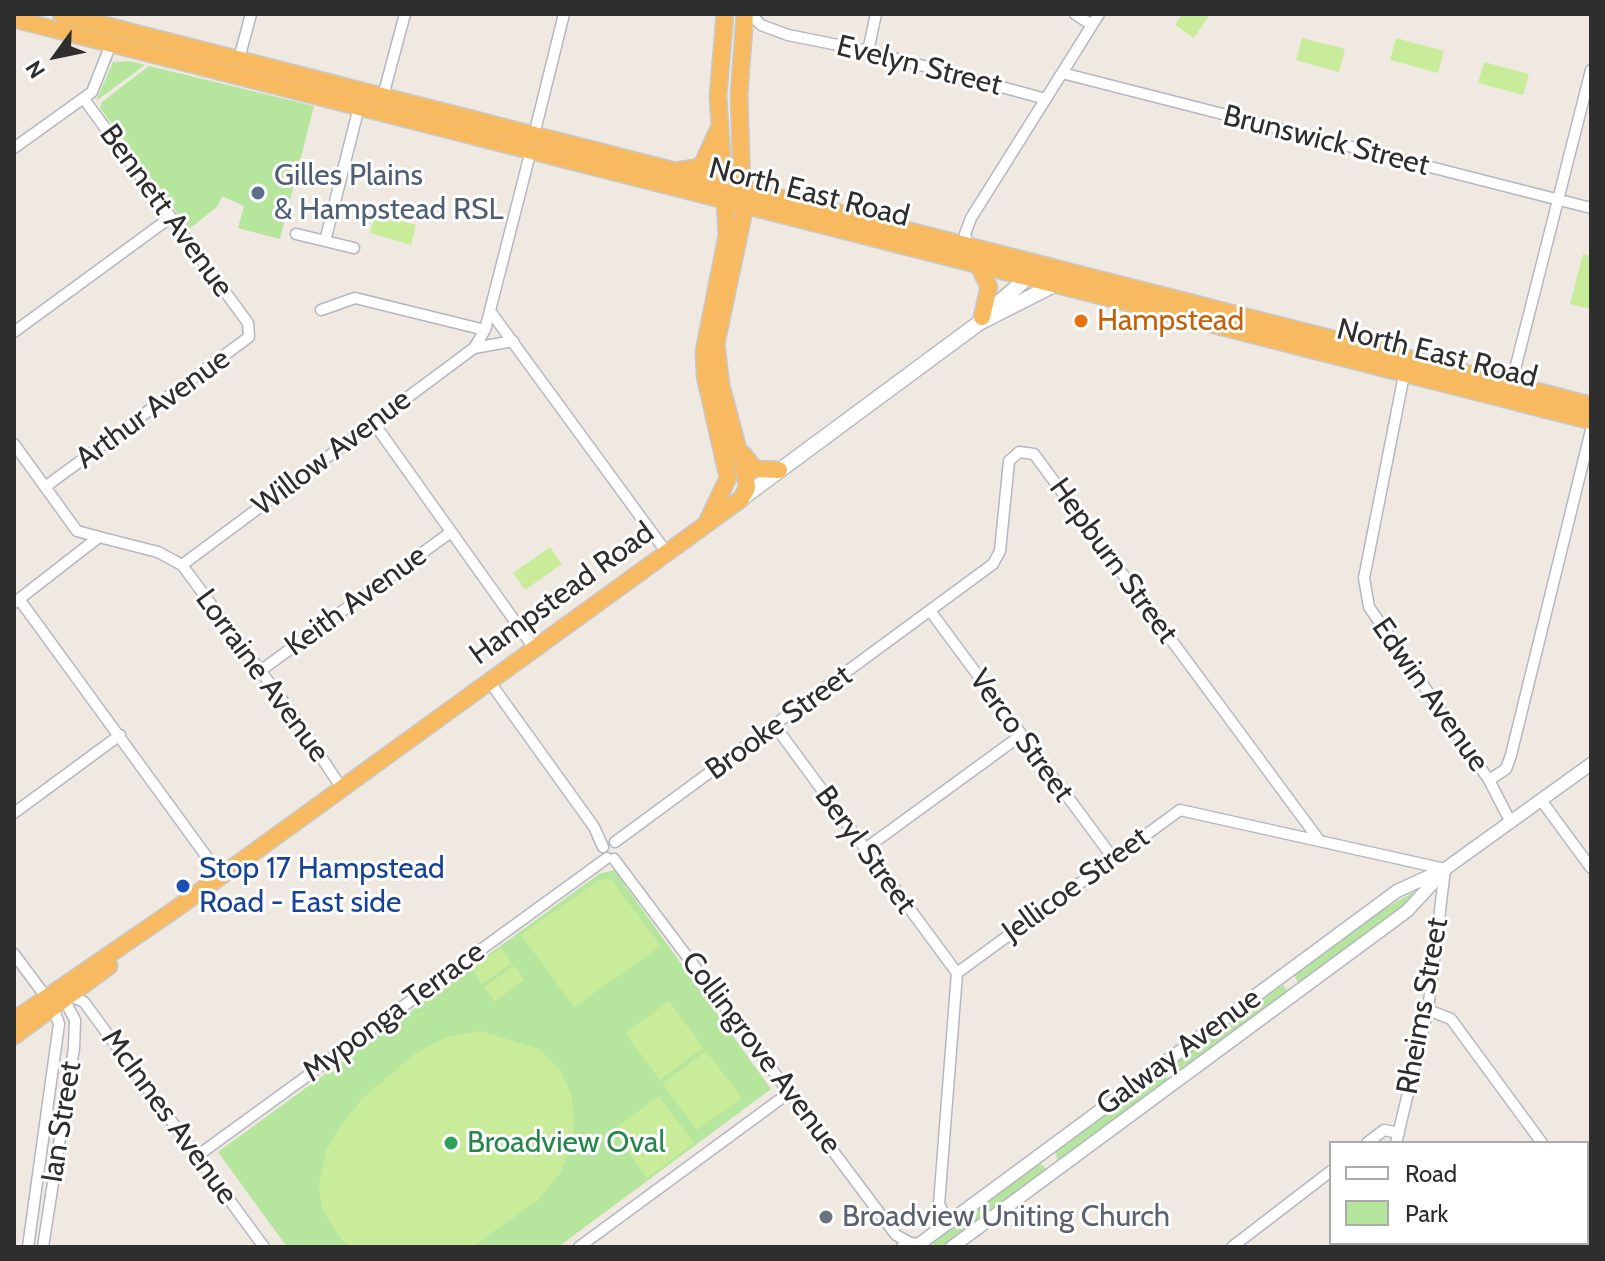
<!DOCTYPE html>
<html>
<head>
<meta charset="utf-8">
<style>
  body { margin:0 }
  #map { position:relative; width:1605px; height:1261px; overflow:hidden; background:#efe9e1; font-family:Cabin,sans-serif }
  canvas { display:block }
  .frame { position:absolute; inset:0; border:16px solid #2e2e2e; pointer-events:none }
  .legend { position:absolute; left:1329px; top:1141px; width:260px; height:104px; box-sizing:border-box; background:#fff; border:2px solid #ababab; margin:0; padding:10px 14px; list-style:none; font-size:24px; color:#2e2e2e }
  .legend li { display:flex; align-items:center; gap:16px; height:40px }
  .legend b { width:40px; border:2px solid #ababab }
  .north { position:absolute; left:16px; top:16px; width:80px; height:80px; -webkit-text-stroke:6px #fff; paint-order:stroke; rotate:237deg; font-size:22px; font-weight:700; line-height:32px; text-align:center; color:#2e2e2e }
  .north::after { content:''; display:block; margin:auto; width:28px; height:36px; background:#2e2e2e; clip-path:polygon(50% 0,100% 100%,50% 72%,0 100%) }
</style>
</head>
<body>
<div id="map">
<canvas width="1605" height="1261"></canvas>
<div class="frame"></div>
<ul class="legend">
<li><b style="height:10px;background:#fff"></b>Road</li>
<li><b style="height:22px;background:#b6e59e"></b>Park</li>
</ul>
<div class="north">N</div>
</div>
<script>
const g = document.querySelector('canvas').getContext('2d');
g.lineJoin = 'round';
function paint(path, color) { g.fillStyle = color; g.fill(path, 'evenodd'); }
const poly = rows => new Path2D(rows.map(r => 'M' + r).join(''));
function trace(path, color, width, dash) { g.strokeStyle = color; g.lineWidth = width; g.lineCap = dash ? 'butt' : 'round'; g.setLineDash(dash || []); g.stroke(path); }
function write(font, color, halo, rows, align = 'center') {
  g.font = font + ' Cabin,sans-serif'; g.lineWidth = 6; g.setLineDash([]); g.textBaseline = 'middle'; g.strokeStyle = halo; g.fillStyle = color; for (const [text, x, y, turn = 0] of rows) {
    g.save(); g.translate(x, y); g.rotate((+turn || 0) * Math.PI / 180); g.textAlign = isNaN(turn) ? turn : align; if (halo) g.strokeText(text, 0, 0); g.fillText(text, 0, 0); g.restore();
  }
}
paint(poly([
  [130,61,145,65,96,101,113,62],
  [149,66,314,106,280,239,238,228,244,206,222,196,217,207,189,229,100,108,102,102],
  [614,870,771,1089,558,1247,287,1247,218,1152,599,874],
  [1413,892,1416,896,1369,936,1298,983,1294,974,1371,917],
  [1283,985,1289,993,1179,1071,1177,1061],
  [1160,1073,1169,1080,1058,1161,1055,1150],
  [1039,1163,1048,1170,947,1247,929,1244]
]), '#b6e59e');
paint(poly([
  [1182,14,1210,14,1194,38,1175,25],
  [1302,38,1345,49,1339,72,1296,60],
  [1396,38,1444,51,1438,73,1390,60],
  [1484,62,1529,74,1523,95,1478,83],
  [375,213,416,225,411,245,370,233],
  [1583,254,1591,257,1591,309,1570,304],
  [550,547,562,564,525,590,513,573],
  [611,879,661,946,574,1007,521,935,599,880],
  [501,948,512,963,482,984,472,969],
  [514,966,524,980,495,1001,484,987],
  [669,1001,703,1048,660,1080,625,1033],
  [480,1031,539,1049,560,1070,572,1095,574,1134,562,1171,537,1201,473,1246,352,1247,339,1237,322,1208,319,1185,326,1151,341,1125,364,1097,413,1055,444,1038],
  [706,1051,742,1098,697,1130,662,1084],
  [659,1096,694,1143,647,1178,613,1130]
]), '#c9ec9a');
const minor = poly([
  [751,14,761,25,788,35,868,51,1046,99],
  [1075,14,1092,25],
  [868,51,876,14],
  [239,59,251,14],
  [1062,73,1591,208],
  [383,96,405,14],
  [534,135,564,14],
  [14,148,92,92,111,44],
  [296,234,354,248],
  [325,241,359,107],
  [969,247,965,234,971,218,1099,14],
  [321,310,355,298,485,330],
  [490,311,667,553],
  [14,332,171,217],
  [474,348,513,341],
  [1404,375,1364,578,1369,607,1489,780,1511,823],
  [1511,385,1591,70],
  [373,422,534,648],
  [14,444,77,531,99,537],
  [45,487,249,337,248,323,84,99],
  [182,565,291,712,341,787],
  [19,599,220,875],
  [14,603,99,537,158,552,182,565,474,348,485,330,531,150],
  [931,612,1113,858],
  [260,671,451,532],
  [489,681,594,827,603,847],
  [775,726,957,973],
  [1489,780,1506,769,1511,755,1591,430],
  [1541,800,1591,868],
  [14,813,120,735],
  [615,842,993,564,1000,551,1009,461,1019,452,1034,454,1319,840],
  [865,849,1020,736],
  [614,859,896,1235,912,1244],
  [14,954,46,997],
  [68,995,84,1002,264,1247],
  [1428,1010,1451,1019,1542,1143],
  [1367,1143,1384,1130,1399,1133],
  [197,1156,607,858],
  [1587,1204,1591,1209],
  [948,1222,939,1204,957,973,1180,810,1445,869,1428,1010,1396,1143],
  [28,1247,59,1024,53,1007],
  [43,1247,74,1048,75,1020,64,999],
  [579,1247,790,1092],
  [1232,1247,1331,1171],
  [1371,1247,1372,1243]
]);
const tertiary = poly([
  [918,1245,1397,891,1445,869,1591,764],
  [903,1247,912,1244,923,1247],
  [952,1247,1407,911,1444,871]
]);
const secondary = poly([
  [981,318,1026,279],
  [741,499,979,323,1054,285]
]);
const trunk = poly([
  [61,14,1591,405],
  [14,19,1591,421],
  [681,170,696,168,703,163,718,130],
  [978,265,989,287,982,317],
  [743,454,755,469,779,470],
  [707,522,728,478,705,376,704,351,727,235,718,96,725,14],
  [14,1020,177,908,741,499,747,488,746,479,721,385,716,344,743,216,739,95,745,14],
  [14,1036,109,966]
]);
trace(minor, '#b4b7c1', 13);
trace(tertiary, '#b4b7c1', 15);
trace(secondary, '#b4b7c1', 17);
trace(trunk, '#c9c9c9', 19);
trace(minor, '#fff', 10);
trace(tertiary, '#fff', 12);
trace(secondary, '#fff', 14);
trace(trunk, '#f8ba60', 16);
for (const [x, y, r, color] of [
  [258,193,8,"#5c6f8a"],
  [1081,321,8,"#e8710a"],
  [183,886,8,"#1a4fb4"],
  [451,1143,8,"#2e9e5b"],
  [826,1217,8,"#6b7280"]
]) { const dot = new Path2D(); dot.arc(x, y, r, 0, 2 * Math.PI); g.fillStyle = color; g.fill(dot); trace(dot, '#fff', 3); }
write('30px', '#2e2e2e', '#fff', [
  ["Evelyn Street",919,66,14],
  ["Brunswick Street",1326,141,14],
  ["North East Road",809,193,14],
  ["Bennett Avenue",166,211,54],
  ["North East Road",1437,354,14],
  ["Arthur Avenue",153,409,-36],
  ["Willow Avenue",332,453,-37],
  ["Hepburn Street",1113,561,54],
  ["Hampstead Road",562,594,-36],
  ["Keith Avenue",356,601,-36],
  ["Lorraine Avenue",262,676,54],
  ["Edwin Avenue",1430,695,55],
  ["Brooke Street",779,723,-36],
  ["Verco Street",1021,736,54],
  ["Beryl Street",865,850,54],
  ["Jellicoe Street",1076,885,-36],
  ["Rheims Street",1423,1006,-80],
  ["Myponga Terrace",394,1012,-36],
  ["Galway Avenue",1179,1052,-36],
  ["Collingrove Avenue",761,1053,53],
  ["McInnes Avenue",169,1117,54],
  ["Ian Street",62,1122,-81]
]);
write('30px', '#4e5e75', '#fff', [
  ["Gilles Plains",274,176],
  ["& Hampstead RSL",274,210]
], 'left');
write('30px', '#c56008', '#fff', [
  ["Hampstead",1097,321]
], 'left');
write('30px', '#164399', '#fff', [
  ["Stop 17 Hampstead",199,869],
  ["Road - East side",199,903]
], 'left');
write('30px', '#27864d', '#fff', [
  ["Broadview Oval",467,1143]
], 'left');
write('30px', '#5b616d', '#fff', [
  ["Broadview Uniting Church",842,1217]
], 'left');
</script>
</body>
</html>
